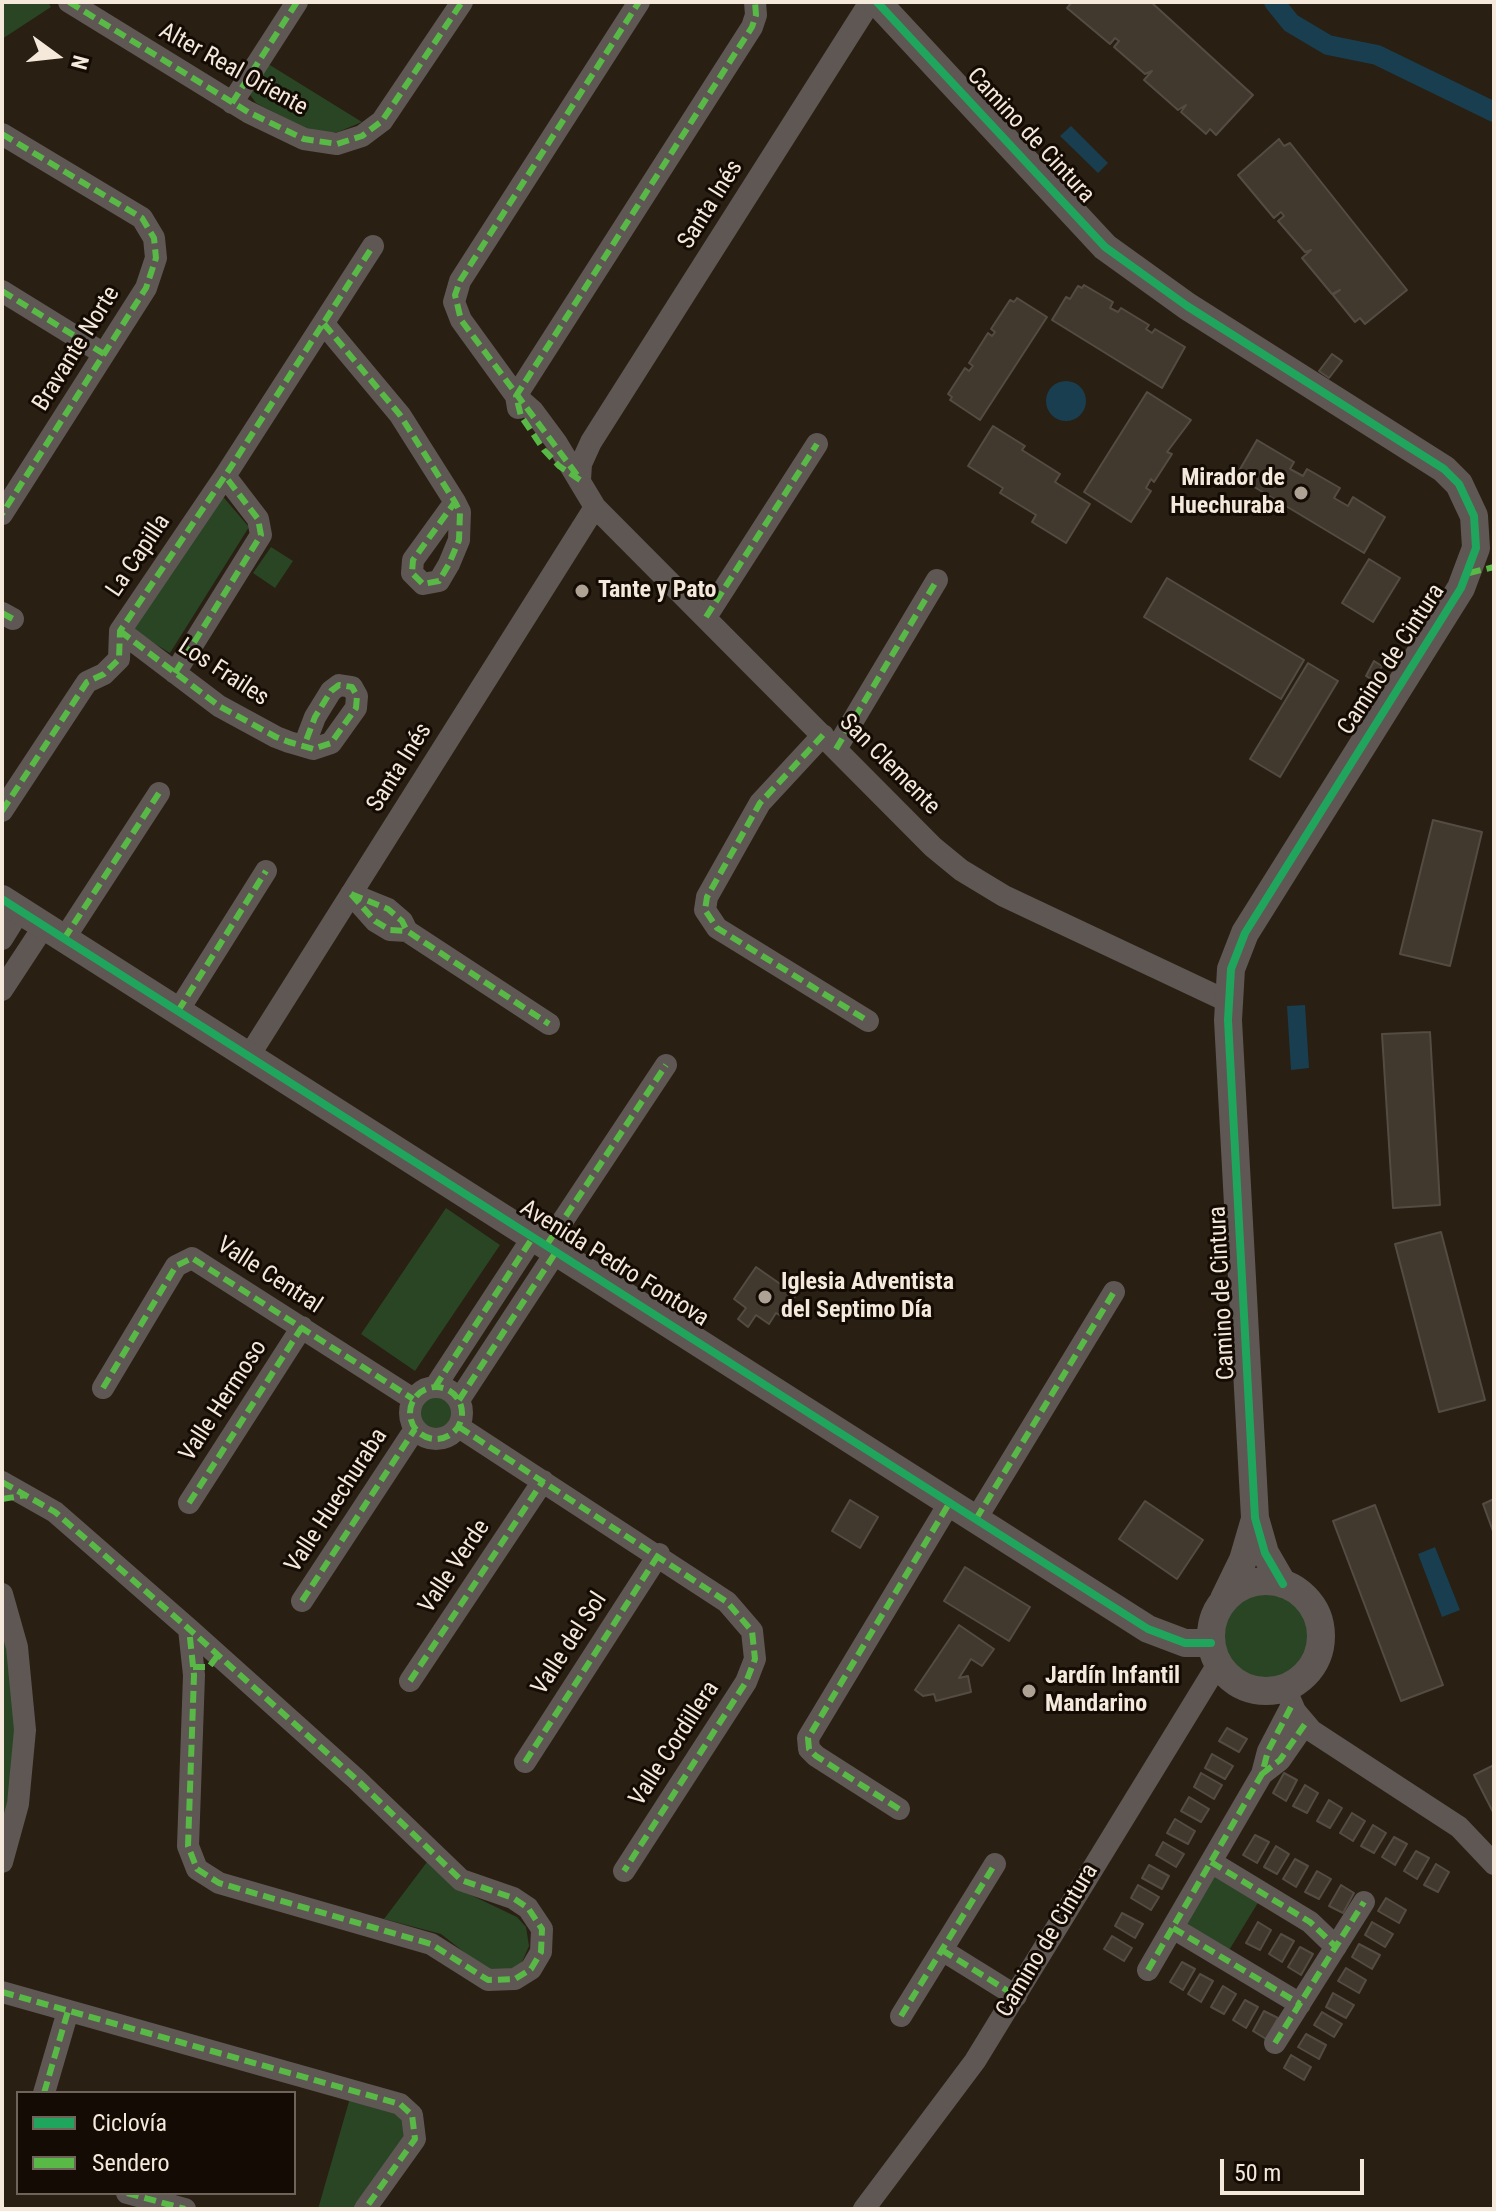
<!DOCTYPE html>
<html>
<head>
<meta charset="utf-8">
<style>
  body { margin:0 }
  #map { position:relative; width:1496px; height:2211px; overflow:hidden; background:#291f12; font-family:"Roboto Condensed",sans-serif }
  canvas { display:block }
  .frame { position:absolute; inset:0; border:4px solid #f5e9dc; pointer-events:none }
  .legend { position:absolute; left:16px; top:2091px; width:280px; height:104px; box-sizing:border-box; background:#140c04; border:2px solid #6e645a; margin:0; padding:10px 14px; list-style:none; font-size:24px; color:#f5e9dc }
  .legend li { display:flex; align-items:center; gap:16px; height:40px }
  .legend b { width:40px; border:2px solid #6e645a }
  .north { position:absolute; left:16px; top:16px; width:80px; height:80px; -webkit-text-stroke:6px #140c04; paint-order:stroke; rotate:105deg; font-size:22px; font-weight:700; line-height:32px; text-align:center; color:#f5e9dc }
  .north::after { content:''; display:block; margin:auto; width:28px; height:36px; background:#f5e9dc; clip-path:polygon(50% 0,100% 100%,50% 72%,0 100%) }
  .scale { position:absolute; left:1220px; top:2159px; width:144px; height:36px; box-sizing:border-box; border:4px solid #f5e9dc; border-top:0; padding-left:10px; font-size:24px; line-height:28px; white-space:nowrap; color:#f5e9dc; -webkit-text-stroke:6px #140c04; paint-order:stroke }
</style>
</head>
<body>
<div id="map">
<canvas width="1496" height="2211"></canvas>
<div class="frame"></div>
<ul class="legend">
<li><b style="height:10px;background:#20a55d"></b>Ciclovía</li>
<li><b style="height:10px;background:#58b947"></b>Sendero</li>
</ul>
<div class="north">N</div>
<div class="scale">50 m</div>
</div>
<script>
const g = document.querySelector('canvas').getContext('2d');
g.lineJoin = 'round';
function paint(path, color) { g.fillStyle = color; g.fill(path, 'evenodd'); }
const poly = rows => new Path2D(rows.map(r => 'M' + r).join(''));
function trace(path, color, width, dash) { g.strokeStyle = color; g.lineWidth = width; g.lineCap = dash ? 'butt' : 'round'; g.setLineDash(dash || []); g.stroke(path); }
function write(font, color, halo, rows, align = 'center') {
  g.font = font + ' "Roboto Condensed",sans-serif'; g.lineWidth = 6; g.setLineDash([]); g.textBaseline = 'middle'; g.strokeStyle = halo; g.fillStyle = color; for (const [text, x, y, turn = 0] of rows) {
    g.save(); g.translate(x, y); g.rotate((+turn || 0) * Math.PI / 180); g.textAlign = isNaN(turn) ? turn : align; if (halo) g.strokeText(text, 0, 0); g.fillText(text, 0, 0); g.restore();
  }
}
paint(poly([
  [2,2,48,2,51,7,2,39],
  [265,62,362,122,338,132,312,132,256,103,248,92],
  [219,492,249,527,170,653,132,630],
  [271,547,293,561,275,588,253,573],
  [446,1208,500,1245,415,1371,361,1334],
  '416 1414a19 19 0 1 1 38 0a19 19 0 1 1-38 0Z',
  '1220 1636a46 46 0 1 1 92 0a46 46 0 1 1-92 0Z',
  [2,1628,10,1664,18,1737,2,1836],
  [427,1862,454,1887,517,1917,526,1927,529,1946,522,1962,509,1974,488,1971,441,1934,384,1919],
  [1213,1874,1259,1901,1228,1952,1184,1923],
  [350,2098,396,2111,410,2128,355,2209,318,2209]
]), '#294524');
paint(poly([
  [1071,126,1108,163,1098,173,1060,136],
  '1046 401a20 20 0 1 1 40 0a20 20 0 1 1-40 0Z',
  [1305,1005,1309,1068,1291,1070,1287,1006],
  [1435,1547,1460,1610,1442,1617,1418,1554]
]), '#183e4f');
trace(poly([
  [1274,2,1291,23,1328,45,1377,55,1494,112]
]), '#183e4f', 20);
const building = poly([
  [1072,2,1151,2,1253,95,1216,135,1210,129,1206,134,1181,112,1186,105,1178,110,1144,80,1152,71,1145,74,1114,47,1119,41,1115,38,1110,44,1067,8,1072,2],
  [1279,139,1284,146,1290,143,1407,290,1365,324,1360,318,1355,322,1333,295,1340,290,1332,294,1302,258,1311,250,1305,252,1278,221,1284,216,1281,212,1274,218,1238,175,1279,139],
  [1084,285,1113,302,1110,308,1118,312,1121,308,1149,325,1146,329,1152,333,1155,329,1185,347,1162,388,1052,320,1066,297,1070,299,1078,286,1082,288,1084,285],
  [1017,298,1047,317,980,420,950,400,952,397,948,394,965,368,969,371,973,366,969,363,988,333,992,336,995,332,991,329,1010,300,1014,302,1017,298],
  [1332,354,1342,361,1329,378,1319,371,1332,354],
  [1147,392,1191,420,1167,452,1172,454,1154,482,1151,479,1146,488,1151,491,1131,522,1084,492,1147,392],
  [993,426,1025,446,1022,450,1060,474,1055,482,1090,504,1066,543,1032,522,1036,515,1000,493,1003,488,968,466,993,426],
  [1257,440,1294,462,1290,469,1303,476,1307,469,1340,488,1334,498,1348,506,1353,497,1385,517,1364,553,1236,476,1257,440],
  [1369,559,1400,578,1373,622,1342,603,1369,559],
  [1167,578,1304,660,1281,699,1144,617,1167,578],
  [1374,661,1382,666,1374,681,1366,676,1374,661],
  [1308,663,1338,681,1280,777,1250,759,1308,663],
  [1433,820,1482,832,1450,966,1400,954,1433,820],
  [1430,1032,1440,1205,1393,1208,1382,1034,1430,1032],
  [1441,1232,1485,1400,1439,1412,1395,1244,1441,1232],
  [756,1267,796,1295,781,1316,776,1313,769,1324,756,1315,748,1327,738,1319,746,1308,734,1299,756,1267],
  [1494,1499,1494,1534,1483,1504,1494,1499],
  [850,1500,878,1517,860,1548,832,1531,850,1500],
  [1145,1501,1203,1540,1177,1579,1119,1539,1145,1501],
  [1375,1505,1443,1685,1401,1701,1333,1521,1375,1505],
  [965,1567,1030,1607,1009,1641,944,1601,965,1567],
  [959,1625,994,1649,982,1666,971,1659,959,1678,968,1676,971,1692,936,1701,934,1694,923,1696,915,1690,959,1625],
  [1227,1728,1247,1739,1239,1752,1219,1741,1227,1728],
  [1212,1754,1233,1766,1225,1779,1205,1768,1212,1754],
  [1494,1765,1494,1814,1474,1775,1494,1765],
  [1201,1773,1222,1785,1214,1799,1194,1787,1201,1773],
  [1284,1773,1297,1780,1286,1801,1273,1793,1284,1773],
  [1305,1785,1318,1793,1307,1813,1293,1806,1305,1785],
  [1189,1797,1209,1809,1201,1822,1181,1811,1189,1797],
  [1329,1800,1342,1808,1330,1828,1317,1821,1329,1800],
  [1352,1813,1365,1821,1353,1841,1340,1833,1352,1813],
  [1175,1819,1195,1831,1188,1844,1167,1833,1175,1819],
  [1373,1825,1386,1833,1374,1853,1361,1846,1373,1825],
  [1255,1835,1269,1842,1257,1863,1243,1855,1255,1835],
  [1394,1837,1407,1844,1395,1865,1382,1857,1394,1837],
  [1163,1842,1184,1854,1176,1867,1156,1855,1163,1842],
  [1276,1846,1289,1854,1277,1874,1264,1867,1276,1846],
  [1416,1851,1429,1858,1417,1879,1404,1871,1416,1851],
  [1295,1859,1308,1866,1296,1887,1283,1879,1295,1859],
  [1436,1864,1449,1872,1438,1892,1424,1885,1436,1864],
  [1149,1865,1169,1876,1162,1889,1142,1878,1149,1865],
  [1317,1871,1331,1879,1319,1899,1305,1892,1317,1871],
  [1138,1885,1159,1897,1151,1910,1131,1898,1138,1885],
  [1341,1885,1354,1893,1343,1913,1329,1906,1341,1885],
  [1386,1898,1406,1910,1399,1923,1378,1911,1386,1898],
  [1122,1913,1143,1924,1135,1938,1115,1926,1122,1913],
  [1258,1922,1271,1930,1260,1950,1246,1943,1258,1922],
  [1372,1922,1393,1934,1385,1947,1365,1935,1372,1922],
  [1281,1934,1294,1941,1282,1962,1269,1954,1281,1934],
  [1112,1936,1132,1948,1124,1961,1104,1949,1112,1936],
  [1359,1944,1380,1955,1372,1969,1352,1957,1359,1944],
  [1300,1947,1313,1954,1301,1975,1288,1967,1300,1947],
  [1182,1962,1195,1969,1183,1990,1170,1982,1182,1962],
  [1346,1968,1366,1980,1359,1993,1338,1981,1346,1968],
  [1200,1974,1213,1981,1201,2002,1188,1994,1200,1974],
  [1223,1986,1236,1994,1224,2014,1211,2007,1223,1986],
  [1333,1993,1354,2005,1346,2018,1326,2007,1333,1993],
  [1245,2000,1258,2007,1246,2028,1233,2020,1245,2000],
  [1264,2011,1278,2018,1266,2039,1253,2031,1264,2011],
  [1322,2012,1342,2024,1334,2037,1314,2025,1322,2012],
  [1306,2034,1326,2045,1319,2059,1298,2047,1306,2034],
  [1291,2055,1311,2067,1304,2080,1284,2068,1291,2055]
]);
paint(building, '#41382e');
trace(building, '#544c42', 2);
trace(poly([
  [69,2,248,112,304,139,337,144,362,136,382,121,462,2],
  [639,2,460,281,454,302,461,320,516,396,533,411,556,442,595,507,933,847,961,870,1004,896,1227,1001],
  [232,103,297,2],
  [2,134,142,218,154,238,156,258,146,288,2,514],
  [2,291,104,354],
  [324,324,400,415,455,502,460,512,459,540,449,564,439,581,423,584,412,573,413,560,455,502],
  [518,408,516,396,752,27,756,15,755,2],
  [580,480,581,464,591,442,870,2],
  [2,613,13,619],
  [706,617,817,444],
  [120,631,219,706,276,737,289,742,296,744,313,749,331,743,356,708,357,696,352,687,339,685,331,691,315,717,304,746],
  [175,673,261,535,258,519,225,476],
  [823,735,760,803,707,897,705,910,717,928,868,1021],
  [836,749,937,580],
  [2,811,87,682,104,674,119,659,120,631,225,476,373,246],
  [351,894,388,909,402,921,407,931,549,1024],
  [351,894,375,921,390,930,407,931],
  [2,939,20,910],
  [64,939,159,793],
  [2,990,44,926],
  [178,1011,266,871],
  [249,1056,595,507],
  [546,1246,666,1065],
  '410 1413a26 26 0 1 1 52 0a26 26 0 1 1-52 0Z',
  [435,1387,533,1237],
  [103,1388,176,1266,192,1258,413,1399],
  [459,1400,556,1252],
  [459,1427,727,1602,752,1631,755,1659,746,1682,624,1871],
  [2,1482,55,1512,189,1629,356,1779,461,1880,513,1898,528,1908,542,1929,541,1952,531,1969,515,1979,488,1980,431,1944,219,1883,197,1869,188,1846,194,1675,189,1629],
  [189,1503,302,1327],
  [976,1519,1114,1292],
  [2,1594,17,1647,25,1730,18,1804,2,1862],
  [302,1601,415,1429],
  [410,1681,543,1481],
  [1285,1688,1295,1711,1312,1731,1459,1827,1494,1864],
  [525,1762,659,1554],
  [1262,1774,1280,1760,1305,1724],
  [899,1809,816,1756,809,1749,808,1738,950,1502],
  [1211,1862,1310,1922,1336,1947],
  [1173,1928,1300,2004],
  [942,1950,1016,1996],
  [1148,1970,1262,1774,1268,1751,1292,1705],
  [2,1992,400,2104,412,2115,415,2139,365,2209],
  [901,2016,995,1864],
  [1275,2043,1364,1902],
  [44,2093,68,2011],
  [127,2193,185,2209],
  [864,2209,975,2061,1218,1664]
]), '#5e5753', 22);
trace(poly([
  [877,2,1105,247,1187,306,1444,469,1459,484,1474,516,1476,548,1461,588,1245,933,1231,969,1228,1020,1255,1518,1265,1553,1283,1584],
  [2,899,1148,1629,1185,1643,1211,1643],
  '1211 1636a55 55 0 1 1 110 0a55 55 0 1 1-110 0Z',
  [1224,1599,1243,1560,1255,1519]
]), '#5e5753', 28);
trace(poly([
  [69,2,248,112,304,139,337,144,362,136,382,121,462,2],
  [232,103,297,2],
  [2,134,142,218,154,238,156,258,146,288,2,514],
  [2,291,104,354],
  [324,324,400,415,455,502,460,512,459,540,449,564,439,581,423,584,412,573,413,560,455,502],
  [577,475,461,320,455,295,460,281,639,2],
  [580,480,559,466,544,450,521,416,516,396,752,27,756,15,755,2],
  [1469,573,1494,567],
  [2,613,13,619],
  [706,617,817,444],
  [120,631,219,706,276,737,289,742,296,744,313,749,331,743,356,708,357,696,352,687,339,685,331,691,315,717,304,746],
  [175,673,261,535,258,519,225,476],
  [823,735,760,803,707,897,705,910,717,928,868,1021],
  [836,749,937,580],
  [2,811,87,682,104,674,119,659,120,631,225,476,373,246],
  [351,894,388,909,402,921,407,931,549,1024],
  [351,894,375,921,390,930,407,931],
  [64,939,159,793],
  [178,1011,266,871],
  [546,1246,666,1065],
  '410 1413a26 26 0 1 1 52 0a26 26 0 1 1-52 0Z',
  [435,1387,533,1237],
  [103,1388,176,1266,192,1258,413,1399],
  [459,1400,556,1252],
  [459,1427,727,1602,752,1631,755,1659,746,1682,624,1871],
  [2,1482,55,1512,189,1629,356,1779,461,1880,513,1898,528,1908,542,1929,541,1952,531,1969,515,1979,488,1980,431,1944,219,1883,197,1869,188,1846,194,1675,189,1629],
  [2,1499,27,1495],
  [189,1503,302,1327],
  [976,1519,1114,1292],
  [302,1601,415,1429],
  [193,1667,209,1667,218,1655],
  [410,1681,543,1481],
  [525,1762,659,1554],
  [1262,1774,1280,1760,1305,1724],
  [899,1809,816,1756,809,1749,808,1738,950,1502],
  [1211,1862,1310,1922,1336,1947],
  [1173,1928,1300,2004],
  [942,1950,1016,1996],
  [1148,1970,1262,1774,1268,1751,1292,1705],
  [2,1992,400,2104,412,2115,415,2139,365,2209],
  [901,2016,995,1864],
  [1275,2043,1364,1902],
  [44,2093,68,2011],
  [127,2193,185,2209]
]), '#58b947', 6, [12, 6]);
trace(poly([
  [877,2,1105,247,1187,306,1444,469,1459,484,1474,516,1476,548,1461,588,1245,933,1231,969,1228,1020,1255,1518,1265,1553,1283,1584],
  [2,899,1148,1629,1185,1643,1211,1643]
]), '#20a55d', 8);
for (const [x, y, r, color] of [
  [1301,493,8,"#aea295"],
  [582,591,8,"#aea295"],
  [765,1297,8,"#aea295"],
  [1029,1691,8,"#aea295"]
]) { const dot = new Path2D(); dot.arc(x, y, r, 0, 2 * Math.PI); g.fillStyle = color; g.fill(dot); trace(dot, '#140c04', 3); }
write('24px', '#f5e9dc', '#140c04', [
  ["Alter Real Oriente",233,70,29],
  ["Camino de Cintura",1030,136,47],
  ["Santa Inés",711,205,-58],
  ["Bravante Norte",77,349,-58],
  ["La Capilla",139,556,-56],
  ["Camino de Cintura",1392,660,-57],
  ["Los Frailes",223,673,33],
  ["San Clemente",889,765,45],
  ["Santa Inés",400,768,-58],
  ["Avenida Pedro Fontova",614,1264,32],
  ["Valle Central",269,1276,33],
  ["Camino de Cintura",1223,1293,-93],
  ["Valle Hermoso",224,1401,-57],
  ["Valle Huechuraba",337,1501,-57],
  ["Valle Verde",455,1567,-56],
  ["Valle del Sol",570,1644,-57],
  ["Valle Cordillera",675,1744,-57],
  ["Camino de Cintura",1048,1941,-59]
]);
write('bold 24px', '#f5e9dc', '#140c04', [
  ["Mirador de",1285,479,"right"],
  ["Huechuraba",1285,507,"right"],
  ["Tante y Pato",598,591],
  ["Iglesia Adventista",781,1283],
  ["del Septimo Día",781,1311],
  ["Jardín Infantil",1045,1677],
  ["Mandarino",1045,1705]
], 'left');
</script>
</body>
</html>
